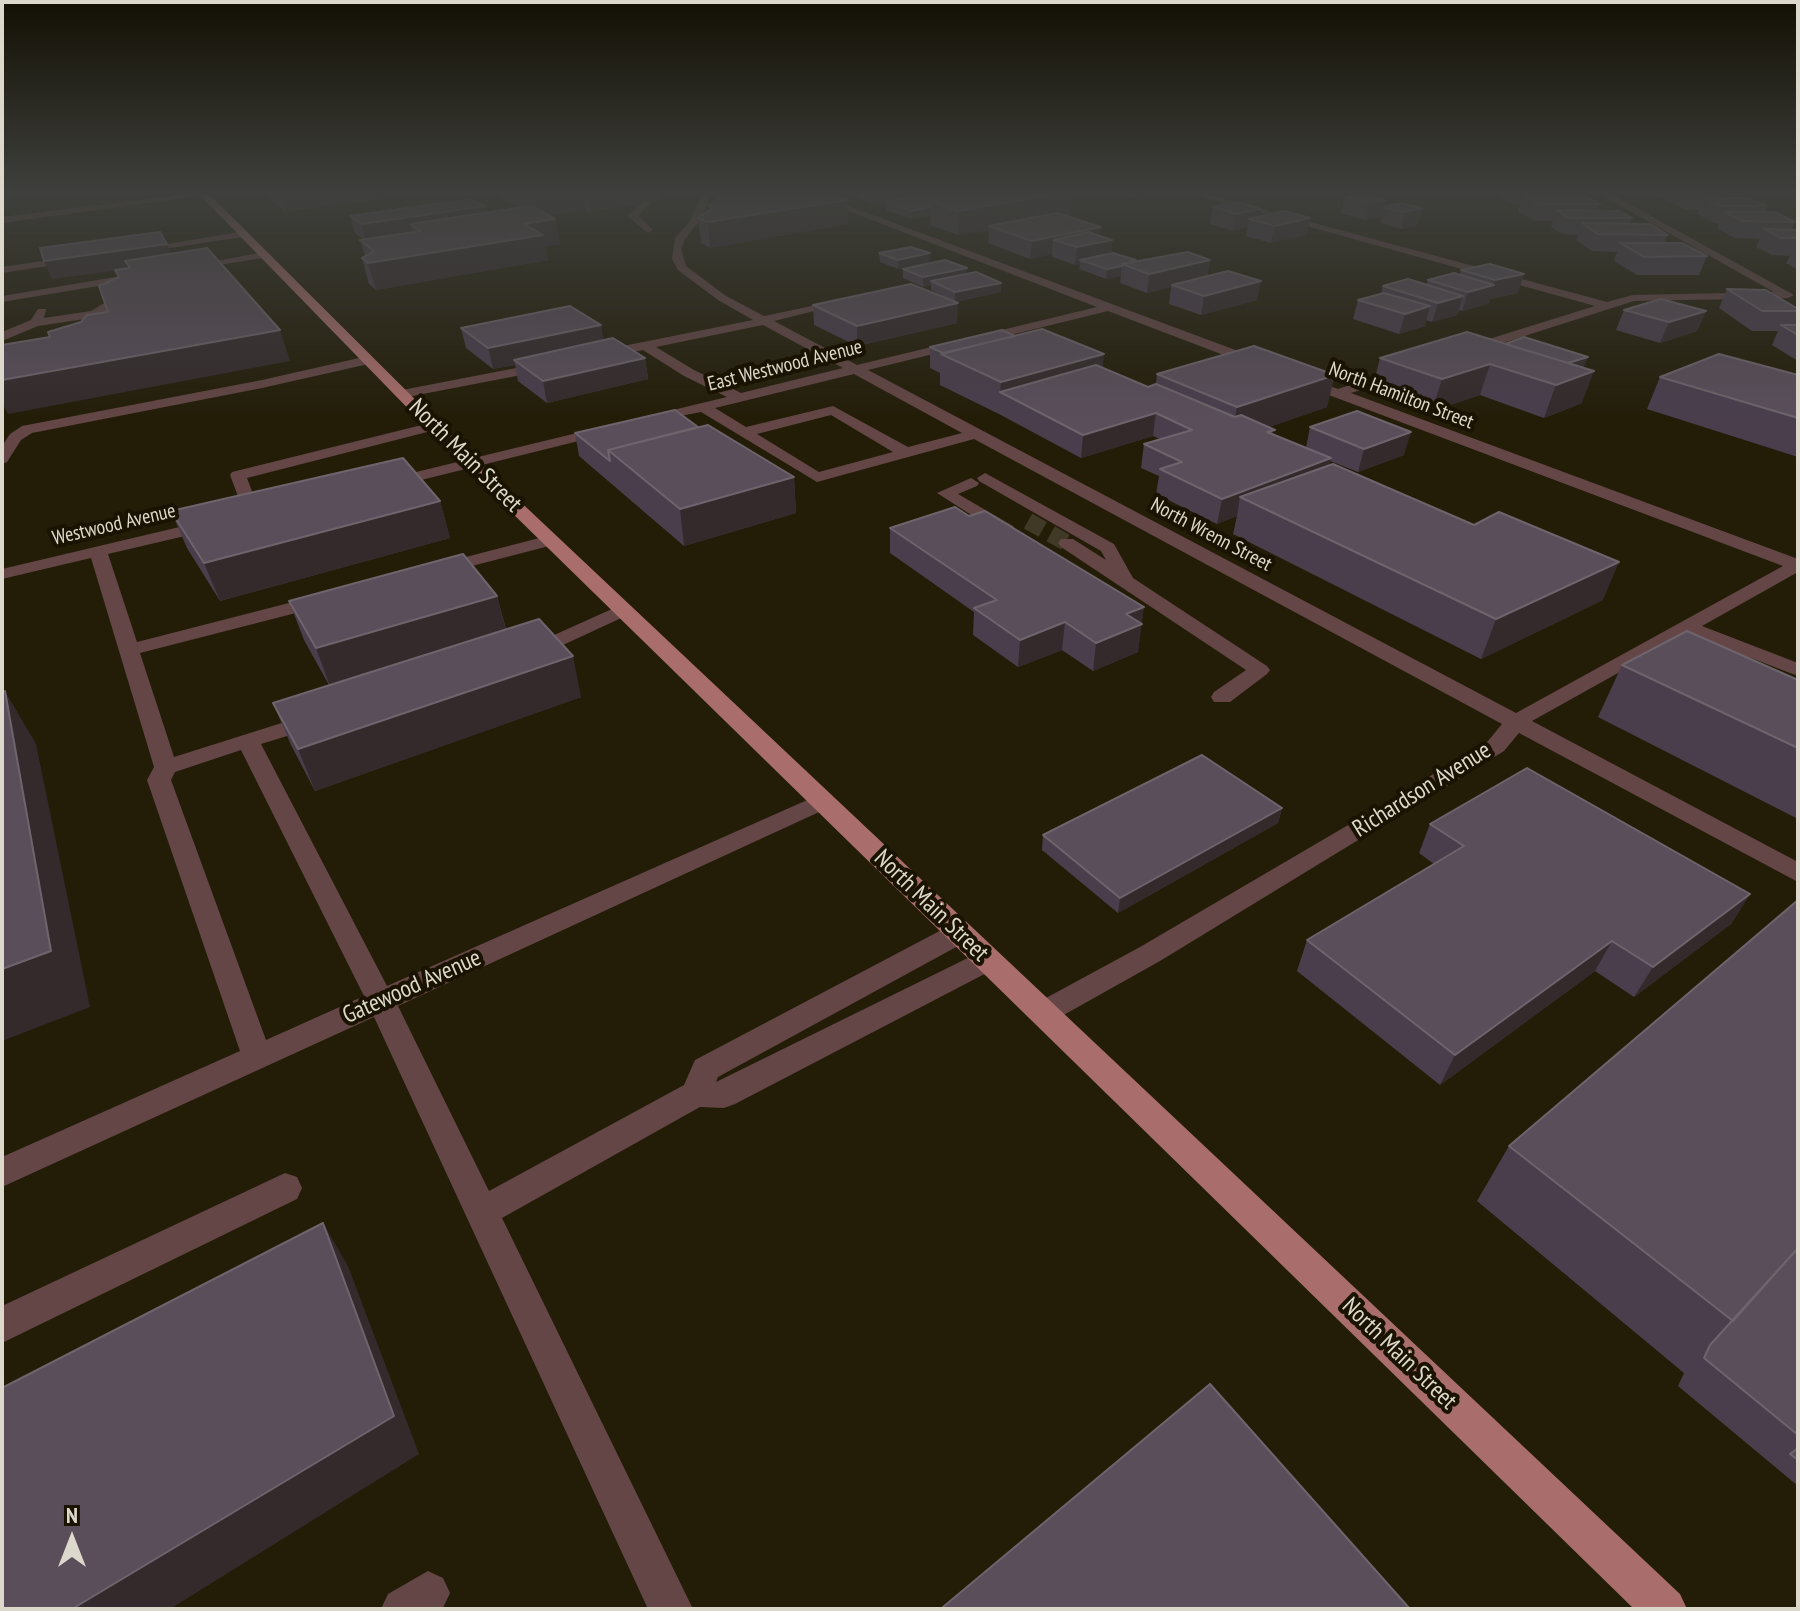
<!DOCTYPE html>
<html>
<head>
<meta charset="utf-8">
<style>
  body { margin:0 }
  #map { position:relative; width:1800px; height:1611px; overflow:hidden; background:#231d08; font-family:"PT Sans Narrow",sans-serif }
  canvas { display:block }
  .frame { position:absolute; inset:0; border:4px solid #dcd8cb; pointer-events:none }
  .north { position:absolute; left:32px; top:1499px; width:80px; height:80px; -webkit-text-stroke:6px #1a1301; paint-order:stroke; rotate:0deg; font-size:22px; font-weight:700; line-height:32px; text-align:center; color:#dcd8cb }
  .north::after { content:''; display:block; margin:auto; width:28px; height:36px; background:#dcd8cb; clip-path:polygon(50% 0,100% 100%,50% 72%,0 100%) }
</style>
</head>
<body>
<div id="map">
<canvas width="1800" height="1611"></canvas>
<div class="frame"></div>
<div class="north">N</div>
</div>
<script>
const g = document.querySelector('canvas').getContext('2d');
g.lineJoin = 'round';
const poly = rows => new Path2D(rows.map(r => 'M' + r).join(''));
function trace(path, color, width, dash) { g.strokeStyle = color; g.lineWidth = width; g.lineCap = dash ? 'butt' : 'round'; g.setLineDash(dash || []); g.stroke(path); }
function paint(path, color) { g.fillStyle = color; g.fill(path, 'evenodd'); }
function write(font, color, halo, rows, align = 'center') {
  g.font = font + ' "PT Sans Narrow",sans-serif'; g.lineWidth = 8; g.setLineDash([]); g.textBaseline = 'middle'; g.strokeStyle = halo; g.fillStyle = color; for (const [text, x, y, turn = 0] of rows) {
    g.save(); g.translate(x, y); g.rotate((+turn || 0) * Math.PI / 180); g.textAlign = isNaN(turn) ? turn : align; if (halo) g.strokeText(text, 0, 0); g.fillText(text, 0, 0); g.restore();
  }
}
trace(poly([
  [1028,521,1067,543]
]), '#3f3925', 17, [17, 9]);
paint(poly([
  [180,195,206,195,2,223,2,217,180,195],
  [703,195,712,195,698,223,685,239,681,249,686,266,726,296,764,316,850,298,850,302,774,321,857,365,1097,307,807,195,819,195,1265,361,1265,367,1255,367,1108,311,868,370,1516,713,1783,566,1297,383,1297,377,1307,377,1338,389,1399,368,1409,368,1409,374,1351,393,1798,559,1798,572,1702,626,1798,663,1798,676,1688,634,1532,721,1798,862,1798,882,1519,733,1504,751,1160,961,1053,1021,1043,1024,1033,1021,1028,1013,1033,1005,1140,947,1384,804,1488,741,1502,724,974,439,817,482,701,412,644,423,644,417,727,397,684,376,643,350,598,359,592,355,593,352,753,320,718,300,678,270,672,259,675,238,689,222,703,195],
  [763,325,843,368,741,393,694,370,656,347,763,325],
  [854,374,962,433,908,447,833,406,746,427,715,408,854,374],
  [831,415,893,452,819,472,757,434,831,415],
  [1195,195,1210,195,1607,302,1633,295,1774,292,1601,195,1613,195,1794,295,1788,298,1634,301,1465,355,1460,354,1460,348,1595,306,1195,195],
  [646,199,651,202,638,216,653,230,648,233,627,216,646,199],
  [245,231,250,234,249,236,137,253,132,250,245,231],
  [265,252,269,253,269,257,188,270,183,267,265,252],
  [77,256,81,257,81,261,2,273,2,267,77,256],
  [140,273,144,274,144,278,114,284,120,293,118,304,98,317,38,326,2,341,2,332,31,320,38,309,46,309,44,318,91,311,106,302,108,293,104,285,2,302,2,296,140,273],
  [368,356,375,360,373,363,262,388,32,433,21,440,7,462,2,464,2,446,10,434,22,426,262,380,368,356],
  [537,364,542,365,542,371,402,398,395,394,402,390,537,364],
  [434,422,439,423,439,429,247,478,261,515,253,520,245,515,230,475,232,472,434,422],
  [606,426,611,427,611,433,389,488,381,483,383,480,606,426],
  [985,473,1114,544,1133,578,1267,666,1270,670,1267,674,1230,702,1214,702,1211,697,1214,692,1246,670,1061,547,1058,543,1061,539,1073,539,1106,560,1101,551,979,481,977,478,985,473],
  [971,478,979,483,977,486,958,494,1013,526,1016,530,1013,534,1001,534,937,493,971,478],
  [209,520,215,521,218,525,215,529,108,554,137,642,324,594,333,600,331,604,140,653,174,757,307,715,323,715,326,720,323,725,261,744,387,986,814,797,830,797,834,802,830,807,398,1006,489,1191,684,1085,695,1060,949,926,959,923,969,926,973,933,969,940,718,1077,716,1082,978,953,988,950,998,953,1002,960,998,967,735,1104,724,1108,700,1107,502,1218,693,1609,648,1609,374,1017,2,1187,2,1157,240,1051,147,780,154,767,91,558,2,579,2,569,209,520],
  [241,750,364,996,266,1040,171,780,175,772,241,750],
  [551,535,560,540,557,544,437,575,428,570,431,566,551,535],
  [623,604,630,606,633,610,630,614,537,657,523,657,520,653,523,649,623,604],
  [285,1173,297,1177,302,1188,297,1199,2,1343,2,1306,285,1173],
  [428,1571,443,1578,450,1593,443,1608,381,1609,388,1594,428,1571]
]), '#634645');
paint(poly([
  [200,195,210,195,476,460,1680,1594,1687,1609,1634,1609,464,466,200,195]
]), '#a96e6c');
paint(poly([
  [266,195,406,195,285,212],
  [498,195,661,195,661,200,590,212,586,210,549,215,555,219,560,244,545,246,548,260,376,290,369,284,362,258,365,256,360,240,364,240,355,233,350,216,486,213,521,208],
  [851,195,1072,195,1070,215,1065,216,1101,227,1100,236,1112,240,1111,253,1135,262,1210,260,1207,276,1257,300,1201,315,1169,304,1171,287,1147,293,1120,283,1121,276,1106,279,1079,269,1080,264,1075,265,1052,257,1052,254,1030,259,988,243,989,230,958,235,930,225,930,216,911,219,886,210,886,203,877,204],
  [1120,195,1157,195,1138,199],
  [1500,195,1583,195,1600,204,1598,211,1632,218,1630,224,1668,235,1664,243,1707,256,1699,275,1637,275,1614,261,1617,252,1592,251,1576,240,1578,235,1562,234,1551,227,1553,221,1534,221,1518,211,1520,204,1510,204,1499,196],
  [1655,195,1722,195,1721,198,1767,206,1765,212,1795,222,1791,230,1798,230,1798,270,1786,263,1790,256,1772,255,1756,247,1760,239,1735,238,1717,229,1719,223,1715,223,1697,214,1698,210,1686,210],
  [1345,197,1386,200,1382,216,1365,220,1341,213],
  [708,206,848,224,710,248,701,243,698,218,709,210],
  [1213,207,1259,217,1310,218,1307,235,1271,243,1246,236,1248,227,1233,231,1210,224],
  [1384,207,1422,208,1418,225,1401,229,1380,223],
  [879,253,930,253,930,262,898,269,880,262],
  [1490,264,1518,293,1490,299,1488,304,1462,311,1459,310,1457,315,1432,322,1426,320,1425,326,1399,334,1353,319,1358,300,1381,293,1383,286,1426,285,1428,280,1460,275,1461,270],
  [967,268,966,274,1001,292,955,302,931,290,931,285,923,287,903,278,903,269],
  [1727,289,1798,309,1798,321,1796,325,1798,325,1798,361,1772,345,1778,331,1752,331,1719,308],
  [813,305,957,323,857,346,814,325],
  [1624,310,1706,311,1697,331,1660,343,1616,330],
  [601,325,603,341,645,358,648,379,547,403,518,381,515,365,493,369,466,348,461,328],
  [1015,336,1103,368,1148,387,1156,384,1157,374,1327,407,1269,427,1274,435,1306,448,1310,427,1404,455,1358,472,1330,461,1329,465,1603,600,1481,659,1233,534,1237,516,1217,524,1156,494,1159,476,1141,468,1144,444,1160,439,1153,436,1081,458,999,414,940,385,940,373,930,368,930,347],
  [1380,358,1583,368,1582,403,1544,418,1480,395,1432,411,1372,390],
  [1798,375,1798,457,1647,409,1660,377],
  [699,427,794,477,796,513,684,546,579,456,575,433],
  [440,501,450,538,220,601,187,548,171,511],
  [890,528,1141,624,1138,652,1093,671,1062,650,1018,667,973,635,974,612,890,553],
  [497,596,506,629,581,697,315,791,291,745,273,703,329,685,304,640,289,601],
  [1622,665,1798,680,1798,819,1598,717],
  [1282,808,1278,823,1118,913,1042,850,1043,835],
  [1430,824,1750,894,1731,924,1634,997,1595,971,1440,1085,1297,971,1307,940,1434,864,1419,853],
  [1798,900,1798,1486,1678,1386,1684,1373,1477,1201,1509,1146]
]), '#4a3e4d');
paint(poly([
  [280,195,406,195,285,212],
  [534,195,583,195,586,210,538,217],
  [588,195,661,195,661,200,590,212],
  [877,195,907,195,907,199,886,201,886,203,877,204],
  [1051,195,1072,195,1070,215,995,228,989,226,989,230,958,235,958,211],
  [1139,195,1157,195,1138,199],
  [847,200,848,224,710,248,708,222],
  [1386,200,1382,216,1365,220,1369,203],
  [485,206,488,223,421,231,410,224,413,234,366,242,362,224],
  [930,207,930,216,911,219,911,211],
  [1422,208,1418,225,1401,229,1405,212],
  [1261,209,1258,221,1249,219,1248,227,1233,231,1236,214],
  [1310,218,1307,235,1271,243,1275,226],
  [555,219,560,244,545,246,548,260,376,290,368,263,524,224],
  [1101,227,1099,242,1112,240,1110,257,1080,260,1080,264,1075,265,1077,247,1053,240,1052,254,1030,259,1032,241],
  [167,244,174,262,125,261,128,269,52,279,44,261],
  [930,253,930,262,898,269,898,260],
  [1210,260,1207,278,1172,285,1171,287,1147,293,1149,274],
  [1122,266,1121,276,1106,279,1107,269],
  [967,268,966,278,931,281,931,285,923,287,923,277],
  [1524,274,1518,293,1490,299,1488,304,1462,311,1468,292,1493,285,1495,280],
  [1261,281,1257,300,1201,315,1204,296],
  [1001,283,1001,292,955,302,955,292],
  [1463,296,1457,315,1432,322,1438,303],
  [958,303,957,323,857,346,857,326],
  [1430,306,1425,326,1399,334,1405,314],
  [1706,311,1697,331,1660,343,1669,322],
  [601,325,604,345,514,360,515,365,493,369,488,348],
  [280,330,290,361,8,414,2,403,2,380],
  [1104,354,1101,385,1000,392,1001,382],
  [1588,357,1580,376,1594,371,1582,403,1544,418,1563,365],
  [645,358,648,379,547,403,543,381],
  [1490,364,1480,395,1432,411,1442,379],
  [1335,375,1327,407,1231,440,1237,407],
  [1156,413,1153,436,1081,458,1083,435],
  [1411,432,1404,455,1358,472,1364,449],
  [1331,458,1325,482,1240,497,1237,516,1217,524,1222,499],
  [794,477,796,513,684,546,680,509],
  [440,501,450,538,220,601,204,563],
  [1619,562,1603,600,1481,659,1496,619],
  [497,596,507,635,331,689,316,648],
  [1144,607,1138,652,1093,671,1096,643,1126,614],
  [1065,622,1062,650,1018,667,1020,640],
  [573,656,581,697,315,791,298,749],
  [5,691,36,744,90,1007,2,1041],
  [1282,808,1278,823,1118,913,1120,898],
  [1750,894,1731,924,1634,997,1653,967],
  [1612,941,1595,971,1440,1085,1455,1055],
  [323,1223,348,1266,419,1454,170,1609,72,1609]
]), '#342a2c');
const building = poly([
  [721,195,835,195,847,200,708,222,698,218,714,207,708,206,721,195],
  [963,195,1051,195,958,211,930,201,966,196,963,195],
  [1356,195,1367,195,1386,200,1369,203,1345,197,1356,195],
  [1524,195,1583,195,1600,204,1539,204,1524,195],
  [921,196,934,201,930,201,930,207,911,211,886,201,921,196],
  [1703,198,1748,198,1767,206,1722,206,1703,198],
  [471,199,485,206,362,224,350,216,471,199],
  [1237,202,1261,209,1236,214,1213,207,1237,202],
  [1401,203,1422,208,1405,212,1384,207,1401,203],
  [531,206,555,219,524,224,543,235,368,263,362,258,374,251,360,240,421,231,410,224,531,206],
  [1557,210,1620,211,1632,218,1568,218,1557,210],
  [1284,211,1310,218,1275,226,1249,219,1284,211],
  [1724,212,1775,212,1795,222,1742,221,1724,212],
  [1057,213,1101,227,1032,241,989,226,1057,213],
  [1582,223,1650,224,1668,235,1598,234,1582,223],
  [1764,229,1798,230,1798,238,1780,238,1764,229],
  [160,232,167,244,44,261,40,248,160,232],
  [1088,232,1112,240,1077,247,1053,240,1088,232],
  [1620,243,1682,243,1707,256,1644,257,1620,243],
  [911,247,930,253,898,260,879,253,911,247],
  [207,248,280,330,2,380,2,345,50,337,48,332,81,322,87,315,108,312,99,286,119,277,115,270,130,268,125,261,207,248],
  [1188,252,1210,260,1149,274,1122,264,1188,252],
  [1113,253,1136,260,1130,261,1133,262,1122,264,1122,266,1107,269,1080,260,1113,253],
  [945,260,967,268,923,277,903,269,945,260],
  [1490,264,1524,274,1495,280,1461,270,1490,264],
  [1228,271,1261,281,1204,296,1172,285,1228,271],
  [976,272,1001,283,955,292,931,281,976,272],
  [1454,273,1494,285,1468,292,1428,280,1454,273],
  [1408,279,1463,296,1438,303,1383,286,1408,279],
  [911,284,958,303,857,326,813,305,911,284],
  [1727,289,1766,290,1798,309,1798,311,1762,311,1727,289],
  [1384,293,1430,306,1405,314,1358,300,1384,293],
  [1661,299,1706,311,1669,322,1624,310,1661,299],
  [570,306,601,325,488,348,461,328,570,306],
  [1781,325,1798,325,1798,335,1781,325],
  [1042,329,1104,354,1001,382,941,354,1042,329],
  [1002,330,1015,336,943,353,930,347,1002,330],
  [1467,332,1594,371,1556,385,1490,364,1442,379,1380,358,1467,332],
  [1524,337,1588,357,1568,363,1505,344,1524,337],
  [613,338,645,358,543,381,514,360,613,338],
  [1254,346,1335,375,1237,407,1157,374,1254,346],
  [1719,354,1798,375,1798,418,1660,377,1719,354],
  [1096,365,1148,387,1156,384,1235,417,1241,415,1275,430,1267,432,1331,458,1222,499,1160,469,1182,462,1144,444,1192,430,1156,413,1083,435,1000,392,1096,365],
  [675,410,698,427,608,450,610,461,575,433,675,410],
  [1357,411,1411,432,1364,449,1310,427,1357,411],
  [708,425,794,477,680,509,608,450,708,425],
  [403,458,440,501,204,563,171,511,403,458],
  [1333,464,1474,525,1499,512,1619,562,1496,619,1240,497,1333,464],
  [955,507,969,516,985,511,1144,607,1126,614,1142,624,1096,643,1065,622,1020,640,974,608,997,600,890,528,955,507],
  [463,554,497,596,316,648,289,601,463,554],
  [539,619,573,656,298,749,273,703,539,619],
  [1687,631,1798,680,1798,748,1622,665,1687,631],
  [5,691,51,951,2,969,2,692,5,691],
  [1202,755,1282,808,1120,898,1043,835,1202,755],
  [1527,768,1750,894,1653,967,1612,941,1455,1055,1307,940,1464,846,1430,824,1527,768],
  [1798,900,1798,1248,1733,1321,1509,1146,1798,900],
  [323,1223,394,1416,72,1609,2,1609,2,1388,323,1223],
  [1798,1248,1798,1435,1704,1358,1710,1345,1798,1248],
  [1210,1384,1410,1609,944,1609,943,1607,1210,1384],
  [1798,1448,1798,1460,1790,1454,1798,1448]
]);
paint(building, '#5a4e5b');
trace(building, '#6e646c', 2);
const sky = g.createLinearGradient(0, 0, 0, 420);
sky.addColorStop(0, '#131004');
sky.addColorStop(0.46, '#3f403d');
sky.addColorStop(1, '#3f403d00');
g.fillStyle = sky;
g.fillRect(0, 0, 1800, 420);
write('20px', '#dcd8cb', '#1a1301', [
  ["East Westwood Avenue",785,366,-14],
  ["North Hamilton Street",1401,396,21],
  ["Westwood Avenue",114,525,-13],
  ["North Wrenn Street",1211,535,28]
]);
write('24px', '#dcd8cb', '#1a1301', [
  ["North Main Street",465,456,45],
  ["Richardson Avenue",1422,790,-32],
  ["North Main Street",931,906,44],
  ["Gatewood Avenue",412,987,-24],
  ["North Main Street",1399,1354,44]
]);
</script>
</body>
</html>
